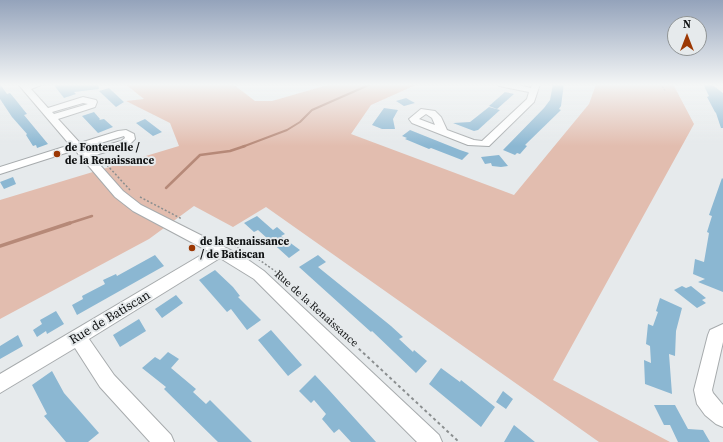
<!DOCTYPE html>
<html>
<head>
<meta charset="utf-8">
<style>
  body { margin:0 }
  #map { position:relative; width:723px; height:442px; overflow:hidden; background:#e6eaec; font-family:"Source Serif 4",serif }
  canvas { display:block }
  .north { position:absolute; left:667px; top:16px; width:40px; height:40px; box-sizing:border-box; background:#e6eaec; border:1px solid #909495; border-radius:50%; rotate:0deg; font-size:11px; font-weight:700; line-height:16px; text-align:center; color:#101213 }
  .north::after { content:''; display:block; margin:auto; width:14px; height:18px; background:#9c3804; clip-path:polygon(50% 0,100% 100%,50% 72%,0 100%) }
</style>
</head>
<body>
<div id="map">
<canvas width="723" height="442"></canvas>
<div class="north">N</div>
</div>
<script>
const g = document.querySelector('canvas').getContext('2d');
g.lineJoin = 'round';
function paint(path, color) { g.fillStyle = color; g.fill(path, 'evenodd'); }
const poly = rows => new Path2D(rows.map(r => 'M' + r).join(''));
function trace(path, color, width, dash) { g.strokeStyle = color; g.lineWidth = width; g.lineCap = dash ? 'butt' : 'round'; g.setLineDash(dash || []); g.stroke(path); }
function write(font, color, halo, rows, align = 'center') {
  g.font = font + ' "Source Serif 4",serif'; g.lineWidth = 4; g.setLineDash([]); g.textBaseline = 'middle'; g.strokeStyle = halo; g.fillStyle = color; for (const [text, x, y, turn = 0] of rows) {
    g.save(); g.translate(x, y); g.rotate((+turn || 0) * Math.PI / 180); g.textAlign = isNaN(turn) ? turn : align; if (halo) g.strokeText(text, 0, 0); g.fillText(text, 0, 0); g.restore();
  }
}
paint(poly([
  [125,84,233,84,255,101,272,101,331,84,418,84,371,105,351,134,514,195,589,104,596,84,673,84,694,124,553,380,670,442,599,442,266,207,233,227,194,206,149,239,0,319,0,200,179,146,170,123,126,101,144,99]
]), '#e2bdaf');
trace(poly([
  [242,147,287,130,300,122,312,110,371,84]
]), '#b68978', 2);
trace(poly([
  [166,188,200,155,230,151,245,146],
  [67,224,92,216]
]), '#b68978', 2.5);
trace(poly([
  [0,246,70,223]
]), '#b68978', 3.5);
paint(poly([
  [0,84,7,94,10,93,15,99,27,114,24,115,48,144,37,148,36,145,33,146,26,135,27,134,12,117,0,99],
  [53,84,98,84,99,89,74,92,76,94,64,98],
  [553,84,564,84,561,106,559,109,561,110,525,145,527,146,520,154,517,153,515,155,503,150,544,108,550,100],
  [703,84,711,84,723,93,723,128,721,128,716,113,715,112,707,97,709,96],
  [109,88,124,102,116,107,99,91],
  [505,92,514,94,497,109,489,106],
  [406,98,415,103,404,106,396,101],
  [489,107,500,110,478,130,474,131,453,123,470,122],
  [384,108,398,110,393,119,395,129,382,129,372,125],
  [94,112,100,119,99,120,104,119,113,127,98,133,82,116],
  [145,119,162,132,153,136,136,123],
  [410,130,460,150,469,153,462,160,431,148,429,149,405,139,407,138,402,136],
  [499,155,508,166,501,167,492,166,491,163,485,164,481,157],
  [13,177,16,184,4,189,0,182],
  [722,178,723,179,723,292,698,282,705,279,693,274,695,259,704,262,709,233,707,232,712,216,709,215],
  [257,216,273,230,277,227,285,234,281,236,300,250,289,258,258,230,254,232,244,223],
  [155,255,164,266,77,315,72,305,83,299,82,296,105,284,103,280,116,274,117,276],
  [318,255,326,262,318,267,391,326,403,337,399,339,413,352,414,350,427,361,416,373,372,331,371,332,299,267],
  [215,270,233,287,240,296,238,297,261,320,247,330,231,309,227,312,199,280],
  [682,286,686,288,691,286,706,298,702,300,706,303,697,308,674,290],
  [176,295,183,303,162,318,155,309],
  [660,298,682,308,676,331,675,356,669,354,672,394,645,384,644,360,651,363,650,346,646,344,648,324,653,326,658,312,656,311],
  [56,311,64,324,47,334,46,331,37,337,33,330,42,324,40,320],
  [139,319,146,331,120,347,113,335],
  [271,330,302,365,288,376,258,340],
  [18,335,23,346,0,359,0,346],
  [168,352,179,359,171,368,196,389,193,392,206,404,210,400,252,442,218,442,164,389,166,387,142,368,155,357,160,360],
  [441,368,460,382,461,380,495,407,481,427,429,384],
  [52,371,64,393,99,433,88,442,66,442,44,416,47,414,32,385],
  [315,375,329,390,376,442,351,442,339,429,334,433,322,419,326,414,314,400,311,403,299,391],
  [503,391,513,399,506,409,496,402],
  [654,405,675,405,688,429,703,430,710,442,678,442,670,425,664,425],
  [514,425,535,442,504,442]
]), '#8bb7d2');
const minor = poly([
  [18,84,44,84,31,89,48,108,83,97,96,100,97,102,95,107,58,119,80,143,118,131,126,130,134,134,135,139,129,145,92,156,123,191,141,205,244,257,264,271,439,435,442,442,417,442,254,279,220,258,89,339,114,375,171,435,174,442,150,442,100,387,75,348,0,393,0,374,208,251,133,211,115,197,75,150,0,174,0,167,70,145,18,84],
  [83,103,88,104,54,114,52,112,83,103],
  [124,136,125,138,121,141,87,151,84,148,124,136],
  [498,84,514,84,531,88,532,84,540,84,534,102,489,146,468,145,412,123,409,119,421,109,435,111,441,117,447,130,474,140,482,141,527,99,529,92,499,86,498,84],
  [426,114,432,118,435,125,419,119,426,114],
  [723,324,723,342,712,390,713,393,723,405,723,427,716,424,705,415,697,404,694,390,708,335,710,330,723,324]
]);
trace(minor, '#a7abad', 2);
trace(poly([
  [661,84,665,91]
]), '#8a8e8f', 1, [1.5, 1.5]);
trace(poly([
  [107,165,130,190],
  [140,197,182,219],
  [216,237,251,254,275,271,329,321]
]), '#8a8e8f', 1.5, [2, 2]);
trace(poly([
  [328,320,459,442]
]), '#8a8e8f', 2, [3, 3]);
paint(minor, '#fff');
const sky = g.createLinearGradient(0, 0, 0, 146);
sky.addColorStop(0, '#94a3bb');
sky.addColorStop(0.58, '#f4f6f6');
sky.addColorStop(1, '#f4f6f600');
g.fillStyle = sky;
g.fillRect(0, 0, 723, 146);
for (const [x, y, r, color] of [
  [57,154,4,"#9c3804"],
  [192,248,4,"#9c3804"]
]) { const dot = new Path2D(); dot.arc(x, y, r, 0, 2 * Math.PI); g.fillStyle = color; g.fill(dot); trace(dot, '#e6eaec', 1.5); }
write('bold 11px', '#101213', '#e6eaec', [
  ["de Fontenelle /",65,148],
  ["de la Renaissance",65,161],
  ["de la Renaissance",200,242],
  ["/ de Batiscan",200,255]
], 'left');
write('11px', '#101213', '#e6eaec', [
  ["Rue de la Renaissance",316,309,42]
]);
write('13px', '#101213', '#e6eaec', [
  ["Rue de Batiscan",110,318,-31]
]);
</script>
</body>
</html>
